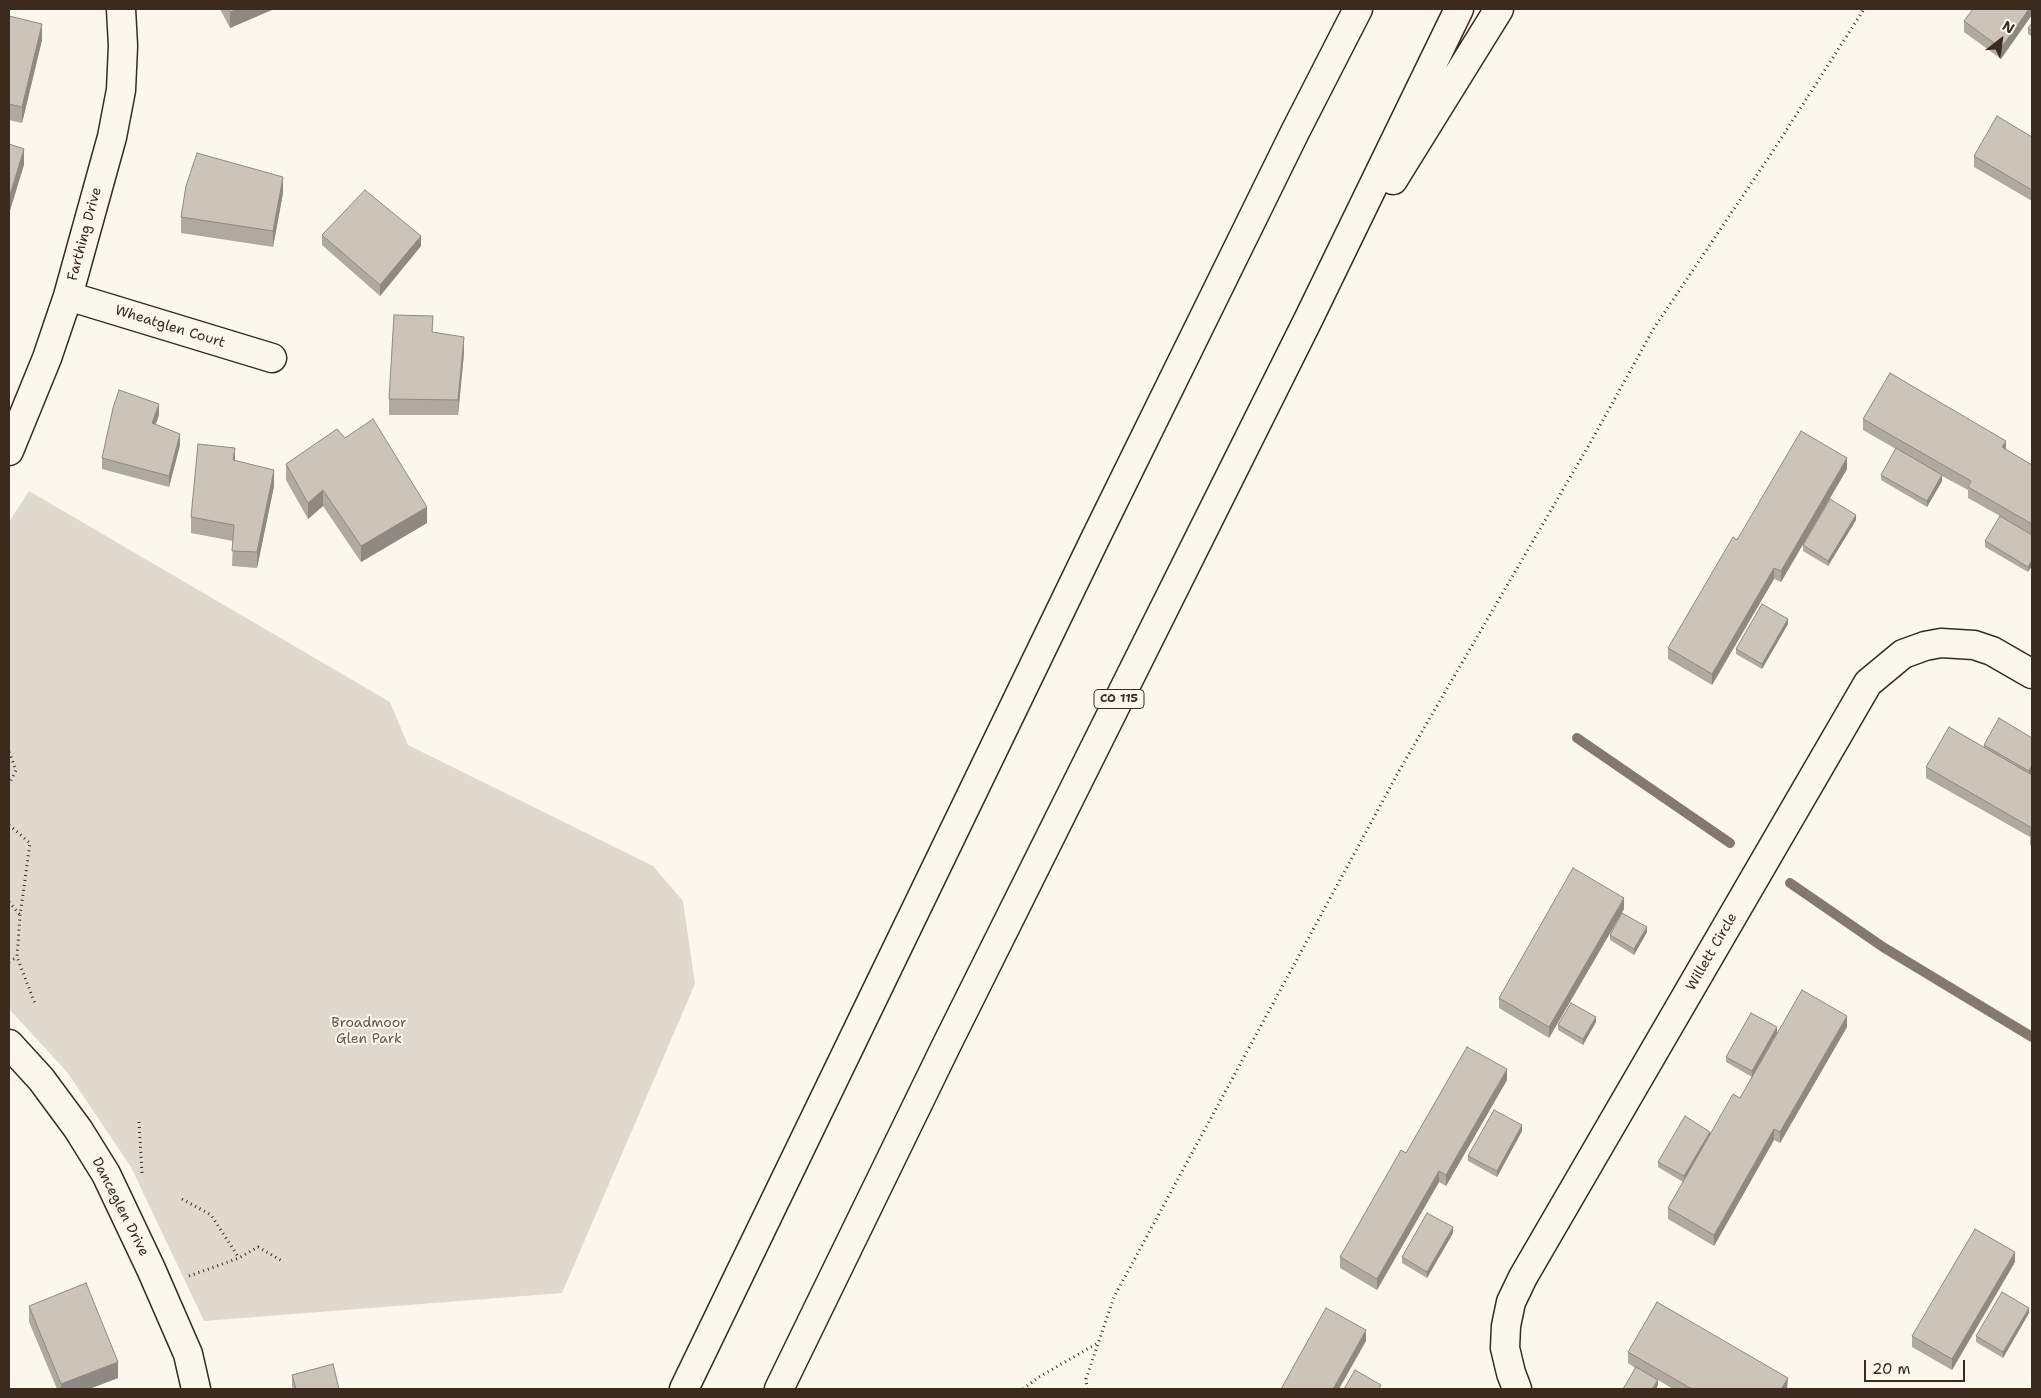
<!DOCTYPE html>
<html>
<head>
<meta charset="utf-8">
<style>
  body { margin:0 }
  #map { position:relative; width:2041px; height:1398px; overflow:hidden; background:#fbf7ec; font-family:"Shantell Sans",sans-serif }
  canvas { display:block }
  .frame { position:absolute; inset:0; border:10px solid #3b2a1e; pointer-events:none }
  .north { position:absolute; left:1976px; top:15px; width:50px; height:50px; -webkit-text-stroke:4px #fbf7ec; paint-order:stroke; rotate:30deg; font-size:14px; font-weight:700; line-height:20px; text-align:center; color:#3b2a1e }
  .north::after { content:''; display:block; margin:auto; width:18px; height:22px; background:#3b2a1e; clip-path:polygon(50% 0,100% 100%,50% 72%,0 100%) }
  .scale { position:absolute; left:1864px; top:1360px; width:101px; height:22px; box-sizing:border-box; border:2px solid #3b2a1e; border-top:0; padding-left:6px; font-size:15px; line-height:18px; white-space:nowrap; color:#3b2a1e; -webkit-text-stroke:4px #fbf7ec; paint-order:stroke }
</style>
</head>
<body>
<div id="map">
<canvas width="2041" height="1398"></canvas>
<div class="frame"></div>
<div class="north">N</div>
<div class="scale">20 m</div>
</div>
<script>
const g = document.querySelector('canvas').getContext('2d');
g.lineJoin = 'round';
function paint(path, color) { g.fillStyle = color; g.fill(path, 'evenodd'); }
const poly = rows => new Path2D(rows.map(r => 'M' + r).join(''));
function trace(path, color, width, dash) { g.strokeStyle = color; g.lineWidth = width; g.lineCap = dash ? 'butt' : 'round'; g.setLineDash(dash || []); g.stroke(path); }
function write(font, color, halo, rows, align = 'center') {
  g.font = font + ' "Shantell Sans",sans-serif'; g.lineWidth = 4; g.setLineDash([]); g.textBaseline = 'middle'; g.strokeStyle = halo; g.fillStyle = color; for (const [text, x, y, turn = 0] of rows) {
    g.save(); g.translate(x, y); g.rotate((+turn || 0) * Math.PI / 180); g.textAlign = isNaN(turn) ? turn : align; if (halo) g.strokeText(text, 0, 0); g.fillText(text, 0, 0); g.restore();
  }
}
paint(poly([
  [29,491,390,702,408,745,653,866,683,901,695,984,562,1293,204,1321,131,1167,67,1072,9,1009,9,522]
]), '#dfd9ce');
trace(poly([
  [1577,738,1730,843],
  [1790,883,1883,947,2032,1037]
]), '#85796d', 10);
const minor = poly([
  [68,296,272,358],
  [9,451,47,358,68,296,112,137,121,90,123,46,121,9],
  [9,1044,41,1079,78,1129,106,1174,151,1269,188,1354,196,1389],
  [1517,1389,1511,1373,1505,1348,1506,1326,1511,1302,1523,1277,1868,683,1903,654,1925,646,1941,643,1974,645,1992,651,2032,674]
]);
const highway = poly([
  [1393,180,1499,9],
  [684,1389,1096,537,1295,132,1358,9],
  [779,1389,947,1044,1309,318,1459,9]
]);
trace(minor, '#3b2a1e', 31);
trace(highway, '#3b2a1e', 31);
trace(poly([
  [9,752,16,770,9,784],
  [9,825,30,843,20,916,17,957,36,1006],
  [9,902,20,915],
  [9,962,17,957],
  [139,1122,142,1173],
  [182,1199,211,1215,239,1258],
  [189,1276,239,1258,258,1247,284,1262],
  [1023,1389,1039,1377,1098,1343],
  [1087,1389,1086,1379,1114,1297,1399,771,1593,438,1654,328,1773,151,1864,9]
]), '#3b2a1e', 3, [1, 4]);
trace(minor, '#fbf7ec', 28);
trace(highway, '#fbf7ec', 28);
paint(poly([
  [220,9,274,9,230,28],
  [2032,9,2001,59,1964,32,1964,21],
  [9,16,42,40,22,123,9,120],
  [2032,23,2032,37,2028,34,2028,28],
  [2032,132,2032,201,1974,167,1974,156,2032,136],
  [283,193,273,247,181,233,181,217],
  [322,235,421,246,380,296,322,245],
  [433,332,464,353,458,415,389,415,389,399],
  [159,415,156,424,180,445,169,487,102,469,102,458],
  [1863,419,2006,450,2032,465,2032,535,2028,572,1985,547,1985,541,2000,516,1968,498,1968,490,1942,476,1942,481,1927,507,1881,480,1881,475,1896,449,1863,430],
  [235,460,274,486,257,568,232,566,233,541,191,533,191,517],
  [286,464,427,523,361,562,323,506,308,519,286,480],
  [1847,469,1781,582,1774,579,1712,685,1668,659,1668,648,1737,540],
  [1856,520,1828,566,1803,551,1803,545],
  [1788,624,1762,669,1736,654,1736,649],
  [1984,745,2032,771,2031,774,2032,775,2032,847,2030,845,2030,837,1926,778,1926,767,1984,747],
  [1624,909,1549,1038,1499,1008,1499,998],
  [1647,932,1634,955,1610,940,1610,935],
  [1596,1022,1583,1045,1558,1030,1558,1025],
  [1847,1027,1780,1143,1774,1140,1714,1246,1668,1219,1668,1208,1683,1182,1658,1167,1658,1162,1710,1134,1740,1098,1752,1077,1726,1062,1726,1057,1777,1032],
  [1507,1080,1446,1186,1439,1182,1377,1290,1340,1268,1340,1257,1406,1153],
  [1522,1131,1497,1177,1468,1161,1468,1156],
  [1453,1233,1427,1278,1402,1263,1402,1257],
  [2015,1262,1952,1370,1912,1347,1912,1336],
  [29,1306,118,1378,89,1389,57,1389,29,1322],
  [2029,1313,2003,1358,1976,1342,1976,1336],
  [1628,1352,1788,1389,1673,1389,1658,1380,1658,1385,1656,1389,1623,1389,1635,1368,1628,1363],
  [292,1375,339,1389,293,1389,292,1386]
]), '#afa99f');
paint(poly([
  [238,9,274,9,230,28,230,12],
  [2029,9,2032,9,2032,15,2001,59,2001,48],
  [42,24,42,40,22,123,22,107],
  [24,149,24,165,9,214,9,198],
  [283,177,283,193,273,247,273,231],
  [421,236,421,246,380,296,380,285],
  [464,337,464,353,458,415,458,400],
  [159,404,159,415,152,434,152,423],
  [180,434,180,445,169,487,169,476],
  [2006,441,2006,451,2002,447],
  [235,448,235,464,233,460],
  [1847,458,1847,469,1781,582,1781,571],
  [274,470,274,486,257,568,257,552],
  [1942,475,1942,481,1927,507,1927,501],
  [323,490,323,506,308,519,308,503],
  [427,507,427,523,361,562,361,546],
  [1856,515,1856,520,1828,566,1828,561],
  [2032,560,2032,566,2028,572,2028,567],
  [1774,568,1774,579,1712,685,1712,674],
  [1788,619,1788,624,1762,669,1762,664],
  [2032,765,2032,771,2029,776,2029,771],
  [1624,898,1624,909,1549,1038,1549,1027],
  [1647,927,1647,932,1634,955,1634,949],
  [1847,1016,1847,1027,1780,1143,1780,1132],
  [1596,1017,1596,1022,1583,1045,1583,1039],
  [1777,1027,1777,1032,1752,1077,1752,1071],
  [1507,1069,1507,1080,1446,1186,1446,1175],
  [1522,1125,1522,1131,1497,1177,1497,1171],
  [1774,1129,1774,1140,1714,1246,1714,1235],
  [1710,1132,1710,1137,1684,1182,1684,1176],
  [1439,1171,1439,1182,1377,1290,1377,1279],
  [1453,1227,1453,1233,1427,1278,1427,1272],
  [2015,1252,2015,1262,1952,1370,1952,1359],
  [2029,1308,2029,1313,2003,1358,2003,1352],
  [1366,1330,1366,1341,1339,1389,1333,1389],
  [118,1362,118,1378,89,1389,61,1389,61,1384],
  [1788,1378,1787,1389,1781,1389],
  [1658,1380,1658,1385,1656,1389,1652,1389]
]), '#8f8982');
const building = poly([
  [228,9,238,9,230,12,228,9],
  [1973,9,2029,9,2001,48,1964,21,1973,9],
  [9,16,42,24,22,107,9,104,9,16],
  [2032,23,2032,31,2028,28,2032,23],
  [1997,116,2032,137,2032,190,1974,156,1997,116],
  [9,144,24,149,9,198,9,144],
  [197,153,283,177,273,231,181,217,186,186,197,153],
  [365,190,421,236,380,285,322,235,365,190],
  [394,315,433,316,432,332,464,337,458,400,389,399,394,315],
  [1890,373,2006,441,2002,447,2032,465,2032,524,1968,487,1971,481,1863,419,1890,373],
  [119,390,159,404,152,423,180,434,169,476,102,458,113,408,119,390],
  [373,419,427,507,361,546,323,490,308,503,286,464,337,429,345,438,373,419],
  [1801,431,1847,458,1781,571,1774,568,1712,674,1668,648,1733,537,1737,540,1801,431],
  [198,444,235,448,233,460,274,470,257,552,232,551,234,525,191,517,198,444],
  [1896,448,1942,475,1927,501,1881,475,1896,448],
  [1830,499,1856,515,1828,561,1803,545,1830,499],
  [2000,516,2032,535,2032,560,2028,567,1985,541,2000,516],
  [1762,604,1788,619,1762,664,1736,649,1762,604],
  [1999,718,2032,738,2032,765,2029,771,1984,745,1999,718],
  [1949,727,2032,775,2032,828,1926,767,1949,727],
  [2032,829,2032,836,2030,834,2032,829],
  [1573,868,1624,898,1549,1027,1499,998,1573,868],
  [1622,913,1647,927,1634,949,1610,935,1622,913],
  [1802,990,1847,1016,1780,1132,1774,1129,1714,1235,1668,1208,1733,1094,1740,1098,1802,990],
  [1571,1003,1596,1017,1583,1039,1558,1025,1571,1003],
  [1751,1013,1777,1027,1752,1071,1726,1057,1751,1013],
  [1467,1047,1507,1069,1446,1175,1439,1171,1377,1279,1340,1257,1401,1150,1406,1153,1467,1047],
  [1494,1110,1522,1125,1497,1171,1468,1156,1494,1110],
  [1685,1116,1710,1132,1684,1176,1658,1162,1685,1116],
  [1427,1213,1453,1227,1427,1272,1402,1257,1427,1213],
  [1975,1229,2015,1252,1952,1359,1912,1336,1975,1229],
  [86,1283,118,1362,61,1384,29,1306,86,1283],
  [2002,1292,2029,1308,2003,1352,1976,1336,2002,1292],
  [1657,1302,1788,1378,1781,1389,1692,1389,1628,1352,1657,1302],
  [1326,1308,1366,1330,1333,1389,1281,1389,1326,1308],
  [333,1364,339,1389,296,1389,292,1375,333,1364],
  [1636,1367,1658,1380,1652,1389,1623,1389,1636,1367],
  [1355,1370,1381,1385,1379,1389,1344,1389,1355,1370]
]);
paint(building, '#ccc4b9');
trace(building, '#8f8982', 1);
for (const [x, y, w] of [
  [1119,699,50]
]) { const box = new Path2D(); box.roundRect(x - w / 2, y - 9.5, w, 19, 4); g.fillStyle = '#fbf7ec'; g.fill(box); trace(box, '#3b2a1e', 1); }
write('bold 12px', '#3b2a1e', null, [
  ["CO 115",1119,699]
]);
write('14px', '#3b2a1e', '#fbf7ec', [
  ["Farthing Drive",85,234,-75],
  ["Wheatglen Court",170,327,17],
  ["Willett Circle",1712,952,-60],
  ["Danceglen Drive",120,1207,63]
]);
write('14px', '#64564a', '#fbf7ec', [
  ["Broadmoor",369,1023],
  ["Glen Park",369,1039]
]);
</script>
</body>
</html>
